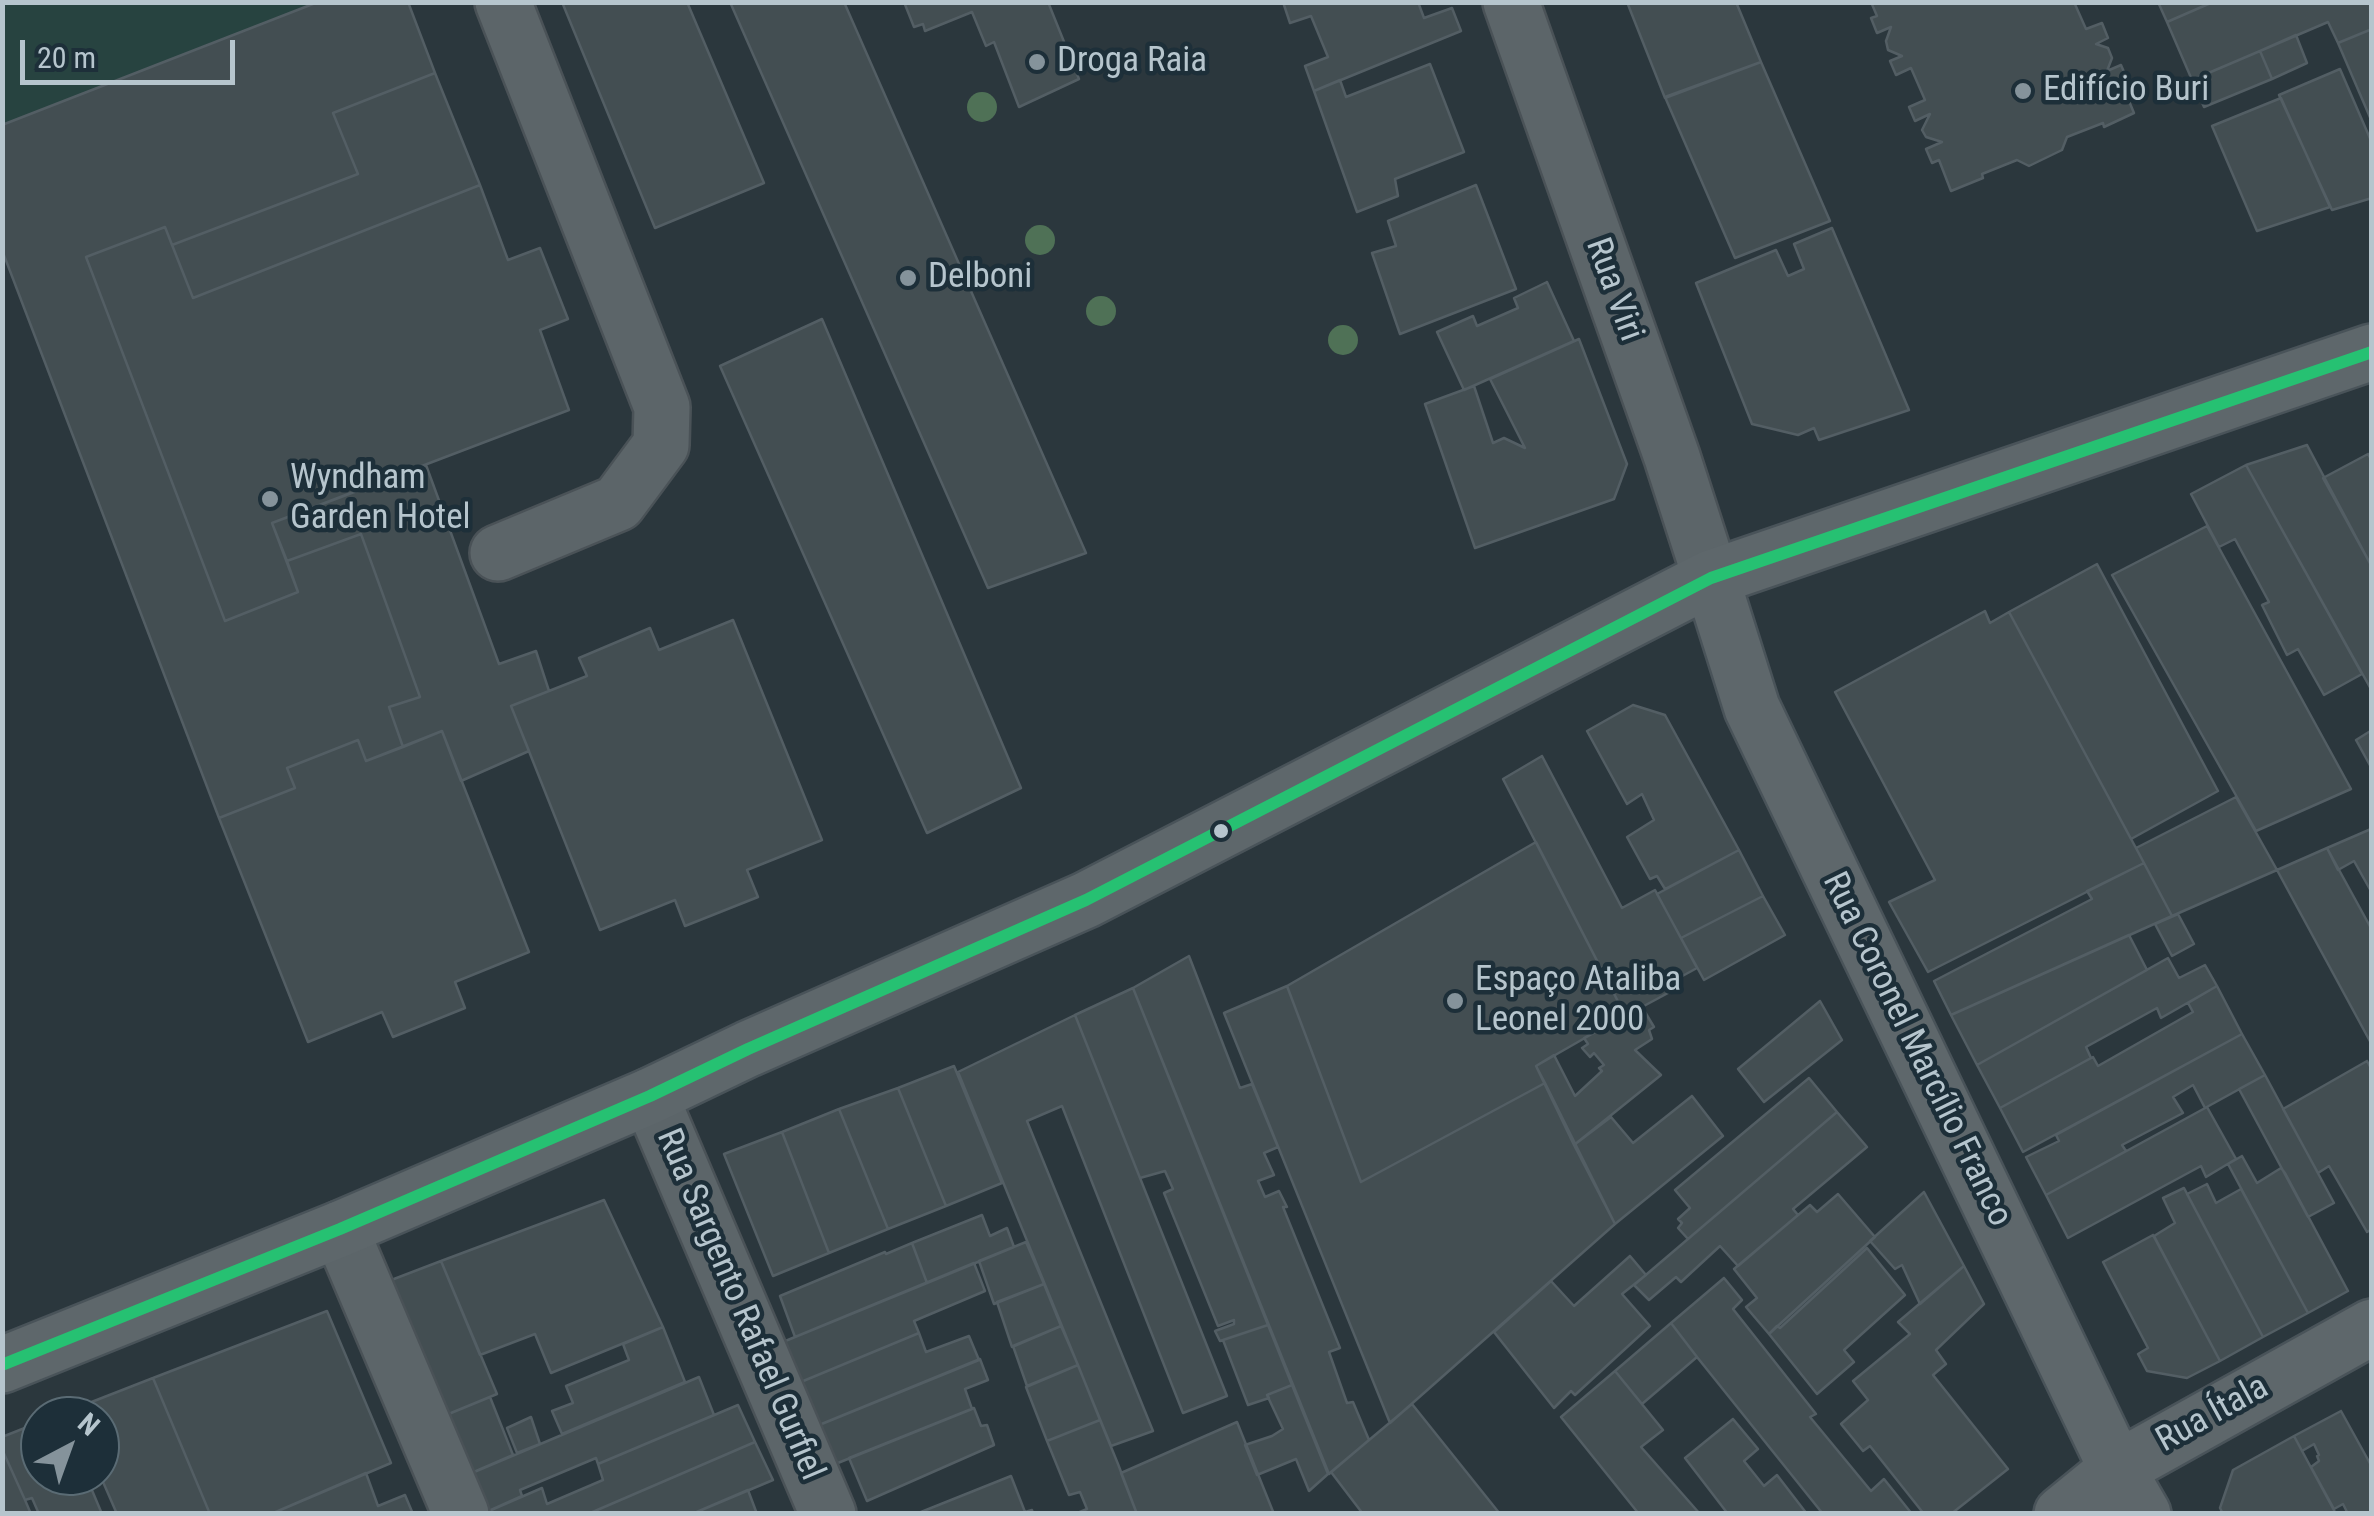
<!DOCTYPE html>
<html>
<head>
<meta charset="utf-8">
<style>
  body { margin:0 }
  #map { position:relative; width:2374px; height:1516px; overflow:hidden; background:#2b373d; font-family:"Roboto Condensed",sans-serif }
  canvas { display:block }
  .frame { position:absolute; inset:0; border:5px solid #b6c5cd; pointer-events:none }
  .north { position:absolute; left:20px; top:1396px; width:100px; height:100px; box-sizing:border-box; background:#1d2f39; border:2px solid #5a6b74; border-radius:50%; rotate:41deg; font-size:28px; font-weight:700; line-height:40px; text-align:center; color:#b6c5cd }
  .north::after { content:''; display:block; margin:auto; width:35px; height:45px; background:#85939b; clip-path:polygon(50% 0,100% 100%,50% 72%,0 100%) }
  .scale { position:absolute; left:20px; top:40px; width:215px; height:45px; box-sizing:border-box; border:5px solid #b6c5cd; border-top:0; padding-left:12px; font-size:30px; line-height:35px; white-space:nowrap; color:#b6c5cd; -webkit-text-stroke:8px #1d2f39; paint-order:stroke }
</style>
</head>
<body>
<div id="map">
<canvas width="2374" height="1516"></canvas>
<div class="frame"></div>
<div class="north">N</div>
<div class="scale">20 m</div>
</div>
<script>
const g = document.querySelector('canvas').getContext('2d');
g.lineJoin = 'round';
function paint(path, color) { g.fillStyle = color; g.fill(path, 'evenodd'); }
const poly = rows => new Path2D(rows.map(r => 'M' + r).join(''));
function trace(path, color, width, dash) { g.strokeStyle = color; g.lineWidth = width; g.lineCap = dash ? 'butt' : 'round'; g.setLineDash(dash || []); g.stroke(path); }
function write(font, color, halo, rows, align = 'center') {
  g.font = font + ' "Roboto Condensed",sans-serif'; g.lineWidth = 9; g.setLineDash([]); g.textBaseline = 'middle'; g.strokeStyle = halo; g.fillStyle = color; for (const [text, x, y, turn = 0] of rows) {
    g.save(); g.translate(x, y); g.rotate((+turn || 0) * Math.PI / 180); g.textAlign = isNaN(turn) ? turn : align; if (halo) g.strokeText(text, 0, 0); g.fillText(text, 0, 0); g.restore();
  }
}
paint(poly([
  [3,3,318,3,3,125]
]), '#274340');
const building = poly([
  [318,2,408,2,435,73,333,113,358,174,172,245,165,227,86,257,225,621,298,592,287,561,361,534,420,697,389,707,403,747,366,761,358,740,287,768,295,788,219,818,2,250,2,125,318,2],
  [562,2,687,2,764,183,655,228,562,2],
  [730,2,844,2,1086,553,988,588,730,2],
  [904,2,1048,2,1079,79,1019,107,994,42,986,46,972,12,925,31,923,24,914,27,904,2],
  [1283,2,1418,2,1424,18,1452,8,1461,31,1314,91,1305,66,1328,57,1311,16,1290,23,1283,2],
  [1627,2,1736,2,1761,62,1665,98,1627,2],
  [1871,2,2074,2,2086,29,2102,23,2108,38,2096,44,2108,48,2112,58,2107,71,2121,65,2127,79,2121,82,2134,113,2104,127,2103,123,2067,137,2062,150,2029,166,2017,160,1982,174,1983,178,1951,191,1939,160,1932,163,1926,149,1942,142,1926,137,1922,130,1930,114,1915,121,1909,107,1925,100,1911,68,1896,75,1890,61,1902,56,1888,50,1886,41,1891,27,1877,33,1871,18,1877,16,1871,2],
  [2158,2,2213,2,2167,22,2158,2],
  [2213,2,2372,2,2372,29,2338,43,2328,22,2192,80,2167,22,2213,2],
  [2372,29,2372,122,2338,43,2372,29],
  [2296,35,2307,63,2272,79,2260,51,2296,35],
  [2260,51,2272,79,2204,107,2192,80,2260,51],
  [1761,62,1830,221,1735,258,1665,97,1761,62],
  [1430,64,1464,152,1395,179,1398,196,1357,212,1314,91,1340,80,1346,97,1430,64],
  [2340,69,2372,143,2372,198,2332,210,2279,95,2340,69],
  [435,73,480,185,193,298,172,245,358,174,333,113,435,73],
  [2281,98,2330,207,2257,231,2212,126,2281,98],
  [480,185,508,260,540,248,568,319,540,330,569,410,272,523,298,592,225,621,86,257,165,227,193,298,480,185],
  [1476,185,1516,289,1400,334,1372,253,1396,246,1388,221,1476,185],
  [1832,228,1909,410,1819,440,1814,428,1798,435,1752,424,1696,283,1776,250,1788,276,1804,269,1794,244,1832,228],
  [1547,282,1574,341,1464,390,1437,332,1473,316,1477,326,1518,308,1514,298,1547,282],
  [822,319,1021,788,927,833,720,366,822,319],
  [1579,339,1627,464,1614,499,1475,548,1425,404,1474,386,1493,443,1504,438,1525,448,1490,379,1579,339],
  [2307,445,2372,567,2372,691,2246,465,2307,445],
  [2368,454,2372,461,2372,567,2323,478,2368,454],
  [426,465,499,664,536,651,549,691,511,706,529,751,461,781,442,731,403,747,389,707,420,697,361,534,287,561,272,523,426,465],
  [2246,465,2362,674,2324,695,2298,649,2287,655,2262,605,2269,602,2235,539,2219,547,2191,494,2246,465],
  [2207,526,2351,789,2256,831,2112,575,2207,526],
  [2097,564,2218,791,2131,839,2009,612,2097,564],
  [1985,611,1990,623,2009,612,2144,863,1928,972,1889,902,1935,880,1835,692,1985,611],
  [733,620,822,840,747,870,758,897,685,926,675,900,600,930,511,706,587,676,579,658,650,628,659,650,733,620],
  [1633,705,1665,715,1739,850,1665,889,1657,876,1650,879,1627,837,1654,820,1642,794,1627,804,1587,731,1633,705],
  [2372,730,2372,769,2356,740,2372,730],
  [442,731,529,952,455,982,465,1008,393,1037,382,1012,308,1042,219,818,295,788,287,768,358,740,366,761,442,731],
  [1542,756,1622,908,1655,890,1697,968,1666,985,1668,993,1642,1007,1654,1027,1649,1030,1652,1039,1635,1050,1661,1075,1574,1145,1536,1066,1554,1055,1575,1096,1602,1071,1599,1068,1604,1065,1594,1053,1590,1057,1582,1048,1588,1044,1584,1038,1625,1015,1503,779,1542,756],
  [2236,797,2277,870,2172,916,2136,848,2236,797],
  [2371,829,2372,829,2372,893,2354,861,2338,870,2327,848,2371,829],
  [1536,842,1625,1015,1536,1066,1545,1083,1361,1182,1287,986,1536,842],
  [2327,848,2372,930,2372,1045,2277,870,2327,848],
  [1739,850,1763,896,1681,938,1657,894,1739,850],
  [2144,863,2172,916,1951,1015,1934,981,2092,899,2087,891,2144,863],
  [1763,896,1785,935,1704,980,1681,938,1763,896],
  [2178,914,2194,944,2172,956,2155,924,2178,914],
  [2129,935,2147,970,1977,1065,1951,1015,2129,935],
  [1189,956,1240,1088,1252,1084,1278,1147,1264,1153,1274,1175,1258,1181,1265,1197,1279,1191,1287,1207,1283,1207,1340,1348,1329,1352,1347,1403,1353,1402,1369,1440,1329,1474,1133,988,1189,956],
  [2168,958,2179,978,2205,965,2217,986,2161,1018,2157,1008,2086,1047,2091,1058,2000,1108,1977,1065,2168,958],
  [1287,986,1361,1182,1545,1083,1615,1224,1390,1423,1224,1013,1287,986],
  [2217,986,2242,1034,2023,1152,2000,1108,2093,1057,2098,1066,2193,1012,2188,1003,2217,986],
  [1133,988,1268,1325,1220,1341,1215,1331,1234,1324,1234,1320,1218,1326,1164,1193,1173,1189,1165,1171,1140,1178,1075,1015,1133,988],
  [1820,1001,1842,1040,1764,1102,1738,1069,1820,1001],
  [1075,1015,1227,1396,1183,1413,1062,1106,1027,1121,1153,1431,1111,1446,958,1072,1075,1015],
  [2242,1034,2265,1075,2205,1108,2193,1085,2173,1097,2183,1113,2122,1145,2126,1151,2046,1195,2026,1157,2059,1141,2056,1135,2242,1034],
  [2367,1061,2372,1070,2372,1229,2367,1232,2329,1166,2318,1173,2283,1109,2367,1061],
  [954,1066,1002,1183,946,1206,898,1088,954,1066],
  [2265,1075,2334,1203,2308,1217,2239,1089,2265,1075],
  [1809,1078,1837,1112,1688,1239,1678,1228,1682,1223,1678,1219,1690,1208,1675,1190,1809,1078],
  [898,1088,946,1206,888,1229,839,1109,898,1088],
  [1692,1096,1723,1136,1615,1224,1574,1145,1611,1117,1633,1143,1692,1096],
  [2207,1107,2236,1159,2206,1177,2201,1166,2068,1238,2046,1195,2207,1107],
  [839,1109,888,1229,829,1253,782,1132,839,1109],
  [1837,1112,1867,1147,1793,1209,1798,1215,1738,1266,1720,1246,1681,1282,1676,1277,1649,1300,1634,1285,1837,1112],
  [782,1132,829,1253,773,1276,724,1154,782,1132],
  [2242,1156,2257,1183,2281,1168,2285,1173,2348,1291,2308,1313,2228,1164,2242,1156],
  [2207,1184,2216,1203,2241,1189,2308,1313,2263,1337,2187,1194,2207,1184],
  [2184,1188,2263,1337,2220,1361,2154,1236,2175,1223,2163,1198,2184,1188],
  [1924,1192,1964,1266,1920,1304,1902,1265,1895,1269,1870,1241,1924,1192],
  [1838,1194,1875,1237,1769,1334,1746,1307,1757,1298,1734,1269,1810,1205,1817,1212,1838,1194],
  [604,1200,663,1327,551,1373,535,1334,480,1355,441,1261,604,1200],
  [982,1215,990,1236,1007,1228,1014,1247,927,1283,912,1243,982,1215],
  [2153,1235,2220,1361,2187,1378,2147,1371,2138,1354,2148,1348,2103,1262,2153,1235],
  [1026,1242,1044,1284,994,1304,979,1261,1026,1242],
  [912,1243,927,1283,795,1337,780,1296,885,1252,886,1254,912,1243],
  [1867,1248,1905,1295,1844,1350,1854,1362,1817,1394,1769,1334,1777,1326,1780,1328,1867,1248],
  [1630,1256,1646,1275,1622,1294,1650,1326,1575,1395,1571,1391,1554,1408,1494,1332,1551,1281,1574,1306,1630,1256],
  [441,1261,497,1394,434,1420,373,1287,441,1261],
  [974,1263,985,1291,914,1321,919,1333,784,1389,766,1349,974,1263],
  [1964,1266,1984,1304,1936,1350,1946,1364,1933,1375,2008,1469,1951,1514,1924,1514,1870,1446,1863,1451,1841,1424,1868,1400,1853,1381,1910,1334,1898,1322,1964,1266],
  [1724,1278,1742,1300,1733,1309,1816,1414,1810,1417,1871,1491,1884,1479,1912,1514,1823,1514,1697,1357,1671,1323,1724,1278],
  [1044,1284,1061,1326,1012,1347,997,1302,1044,1284],
  [327,1311,391,1463,271,1514,210,1514,153,1378,327,1311],
  [1671,1323,1697,1357,1642,1404,1615,1371,1671,1323],
  [1268,1325,1292,1385,1267,1395,1269,1398,1248,1405,1223,1340,1268,1325],
  [1061,1326,1078,1365,1027,1386,1013,1346,1061,1326],
  [663,1327,685,1382,562,1434,552,1411,573,1403,566,1386,629,1360,623,1344,663,1327],
  [919,1333,926,1352,969,1336,979,1360,802,1432,784,1389,919,1333],
  [980,1359,988,1380,965,1389,972,1409,818,1471,802,1432,980,1359],
  [1078,1365,1100,1420,1047,1441,1026,1387,1078,1365],
  [1615,1371,1663,1430,1641,1447,1700,1514,1639,1514,1561,1417,1615,1371],
  [699,1377,714,1415,598,1464,596,1458,520,1490,522,1496,482,1514,460,1478,699,1377],
  [153,1378,210,1514,117,1514,100,1475,100,1416,74,1416,71,1410,153,1378],
  [1292,1385,1328,1474,1309,1491,1296,1459,1257,1475,1245,1445,1272,1436,1283,1429,1267,1395,1292,1385],
  [490,1397,513,1455,460,1478,434,1420,490,1397],
  [1412,1404,1500,1514,1363,1514,1331,1472,1412,1404],
  [738,1405,755,1442,588,1514,482,1514,542,1488,547,1504,603,1480,598,1464,738,1405],
  [974,1408,981,1426,987,1425,994,1445,867,1501,849,1458,974,1408],
  [2341,1411,2372,1467,2372,1514,2348,1514,2343,1504,2334,1509,2311,1467,2319,1461,2317,1456,2319,1455,2314,1444,2302,1451,2294,1436,2341,1411],
  [531,1417,540,1444,517,1453,507,1428,531,1417],
  [1733,1419,1758,1449,1744,1461,1764,1486,1777,1475,1807,1514,1728,1514,1685,1458,1733,1419],
  [1100,1420,1118,1464,1137,1514,1075,1514,1087,1509,1080,1492,1069,1495,1047,1441,1100,1420],
  [40,1422,40,1476,86,1476,102,1514,39,1514,32,1498,25,1500,2,1449,2,1437,40,1422],
  [1237,1422,1274,1514,1137,1514,1121,1473,1237,1422],
  [2294,1436,2336,1514,2223,1514,2220,1508,2233,1470,2294,1436],
  [755,1442,773,1480,692,1514,588,1514,755,1442],
  [2,1449,25,1500,31,1514,2,1514,2,1449],
  [366,1473,378,1506,405,1495,413,1514,271,1514,366,1473],
  [1011,1476,1025,1512,1032,1510,1033,1514,916,1514,1011,1476],
  [748,1490,757,1514,692,1514,748,1490]
]);
paint(building, '#434e52');
trace(building, '#535e64', 2.5);
const minor = poly([
  [1511,2,1672,457,1711,578],
  [498,553,618,503,661,445,662,407,503,2],
  [650,1096,828,1514],
  [340,1229,461,1514]
]);
const major = poly([
  [1711,578,1752,708,2117,1469,2143,1514],
  [2,1365,340,1229,650,1096,748,1049,1086,900,1711,578,2372,352],
  [2062,1514,2117,1469,2372,1327]
]);
trace(minor, '#4a5257', 60);
trace(major, '#495359', 60);
trace(minor, '#5c6569', 55);
trace(major, '#5e676b', 55);
trace(poly([
  [2,1365,340,1229,650,1096,748,1049,1086,900,1711,578,2372,352]
]), '#26c172', 12);
g.fillStyle = '#4f7156';
for (const [x, y] of [
  [982,107],
  [1040,240],
  [1101,311],
  [1343,340]
]) { g.beginPath(); g.arc(x, y, 15, 0, 2 * Math.PI); g.fill(); }
for (const [x, y, r, color] of [
  [1037,62,10,"#85939b"],
  [2023,91,10,"#85939b"],
  [908,278,10,"#85939b"],
  [270,499,10,"#85939b"],
  [1221,831,9,"#b6c5cd"],
  [1455,1001,10,"#85939b"]
]) { const dot = new Path2D(); dot.arc(x, y, r, 0, 2 * Math.PI); g.fillStyle = color; g.fill(dot); trace(dot, '#1d2f39', 4); }
write('35px', '#b6c5cd', '#1d2f39', [
  ["Droga Raia",1057,62],
  ["Edifício Buri",2043,91],
  ["Delboni",928,278],
  ["Wyndham",290,479],
  ["Garden Hotel",290,519],
  ["Espaço Ataliba",1475,981],
  ["Leonel 2000",1475,1021]
], 'left');
write('35px', '#b6c5cd', '#1d2f39', [
  ["Rua Viri",1613,290,70],
  ["Rua Coronel Marcílio Franco",1916,1050,64],
  ["Rua Sargento Rafael Gurfiel",739,1305,67],
  ["Rua Ítala",2213,1415,-29]
]);
</script>
</body>
</html>
